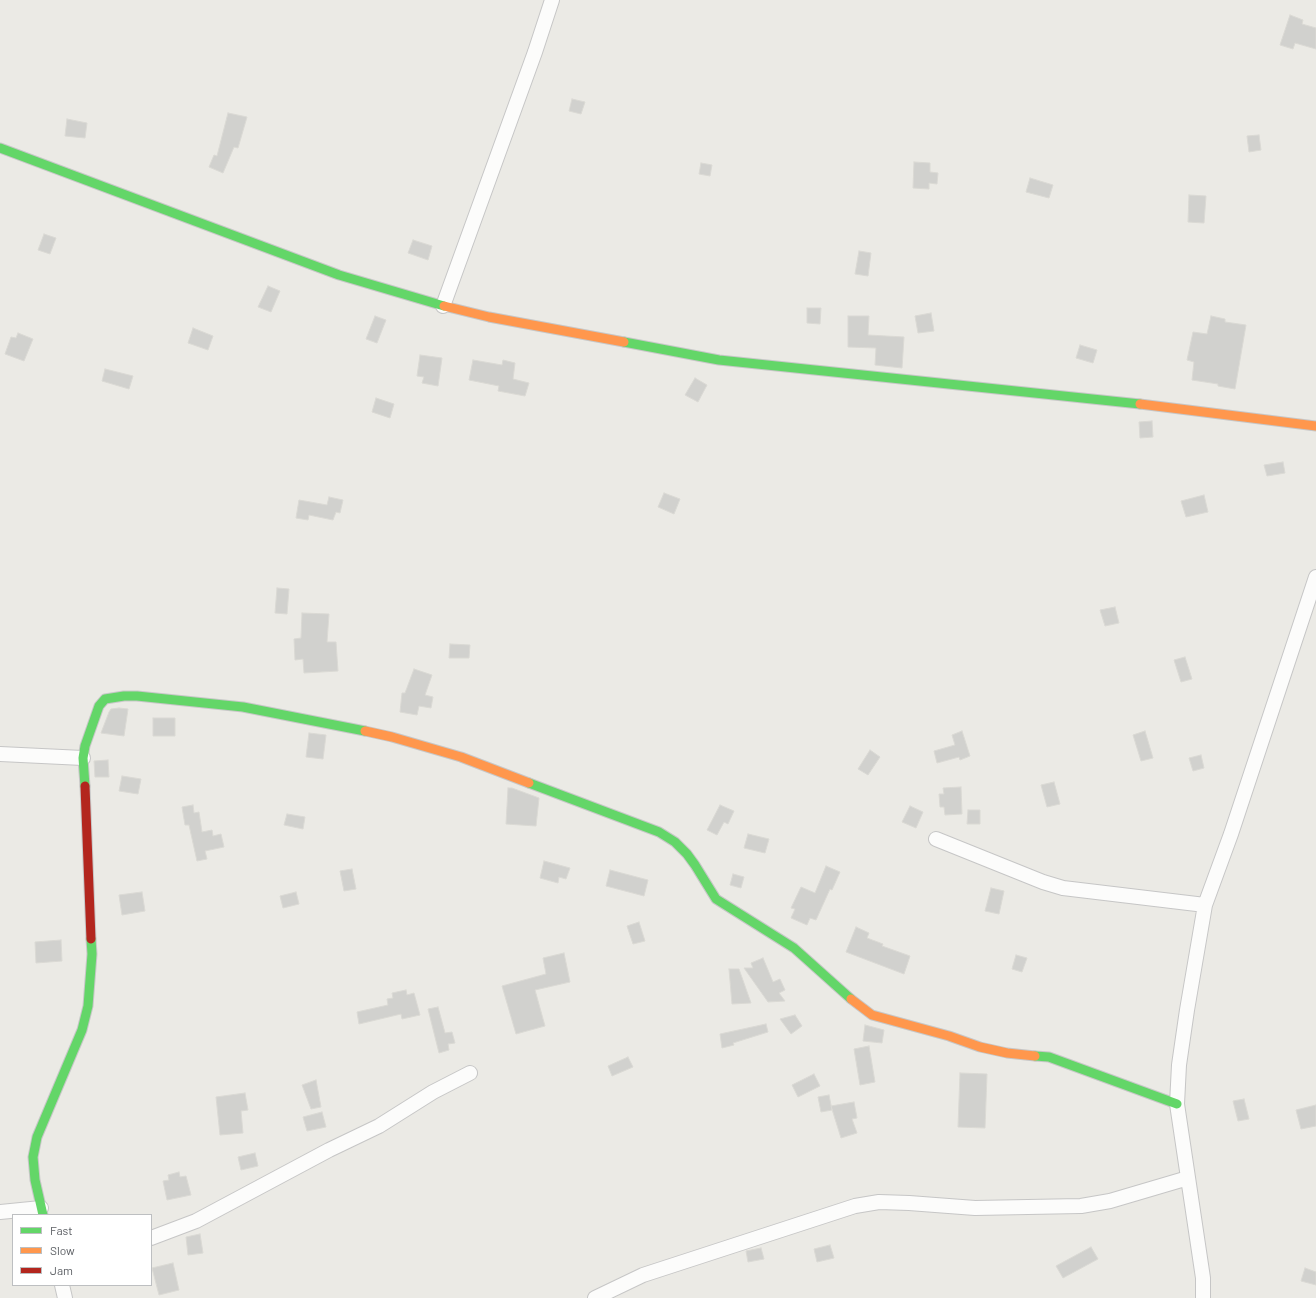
<!DOCTYPE html>
<html>
<head>
<meta charset="utf-8">
<style>
  body { margin:0 }
  #map { position:relative; width:1316px; height:1298px; overflow:hidden; background:#ebeae5; font-family:Barlow,sans-serif }
  canvas { display:block }
  .legend { position:absolute; left:12px; top:1214px; width:140px; height:72px; box-sizing:border-box; background:#fff; border:1px solid #bdbfc1; margin:0; padding:5px 7px; list-style:none; font-size:12px; color:#5b5e63 }
  .legend li { display:flex; align-items:center; gap:8px; height:20px }
  .legend b { width:20px; border:1px solid #bdbfc1 }
</style>
</head>
<body>
<div id="map">
<canvas width="1316" height="1298"></canvas>
<ul class="legend">
<li><b style="height:5px;background:#63d668"></b>Fast</li>
<li><b style="height:5px;background:#ff974d"></b>Slow</li>
<li><b style="height:5px;background:#b3261e"></b>Jam</li>
</ul>
</div>
<script>
const g = document.querySelector('canvas').getContext('2d');
g.lineJoin = 'round';
function paint(path, color) { g.fillStyle = color; g.fill(path, 'evenodd'); }
const poly = rows => new Path2D(rows.map(r => 'M' + r).join(''));
function trace(path, color, width, dash) { g.strokeStyle = color; g.lineWidth = width; g.lineCap = dash ? 'butt' : 'round'; g.setLineDash(dash || []); g.stroke(path); }
const building = poly([
  [1290,15,1303,20,1302,24,1316,28,1316,49,1295,43,1293,49,1280,45,1290,15],
  [572,99,585,102,581,114,569,111,572,99],
  [228,113,247,117,238,148,234,147,223,173,209,167,214,155,217,156,228,113],
  [67,119,87,123,85,138,65,136,67,119],
  [1259,135,1261,150,1249,152,1247,136,1259,135],
  [914,162,930,163,930,172,938,173,937,184,929,183,929,189,913,188,914,162],
  [701,163,712,165,710,176,699,174,701,163],
  [1030,178,1053,185,1049,198,1026,192,1030,178],
  [1189,195,1206,196,1204,223,1188,222,1189,195],
  [44,234,56,238,50,254,38,250,44,234],
  [413,240,432,246,428,260,408,253,413,240],
  [859,251,871,253,868,276,855,274,859,251],
  [268,286,280,291,271,312,258,307,268,286],
  [807,308,821,308,820,324,807,323,807,308],
  [931,313,934,331,918,333,915,316,931,313],
  [375,316,386,320,377,343,366,339,375,316],
  [848,316,869,316,868,335,904,337,902,368,875,365,876,348,848,347,848,316],
  [1211,316,1225,319,1225,322,1246,325,1235,389,1218,386,1218,384,1192,380,1194,362,1187,360,1193,332,1207,334,1211,316],
  [193,328,213,336,208,350,188,343,193,328],
  [18,333,33,339,24,361,5,354,11,337,16,338,18,333],
  [1080,345,1097,350,1093,363,1076,358,1080,345],
  [420,355,442,358,438,386,422,383,424,377,417,376,420,355],
  [473,360,502,365,503,360,515,363,513,379,529,383,525,396,498,391,499,386,469,380,473,360],
  [105,369,133,376,129,389,102,381,105,369],
  [695,378,707,385,698,402,685,395,695,378],
  [376,398,394,404,390,418,372,412,376,398],
  [1152,421,1153,437,1140,438,1139,422,1152,421],
  [1283,462,1285,473,1267,476,1264,465,1283,462],
  [664,493,680,499,674,514,658,507,664,493],
  [1204,495,1208,512,1186,517,1181,501,1204,495],
  [329,497,343,500,340,513,336,512,333,520,309,515,308,520,296,518,299,500,327,505,329,497],
  [277,588,289,589,287,614,275,613,277,588],
  [1115,607,1119,623,1105,626,1100,610,1115,607],
  [302,613,329,614,327,642,336,642,338,671,304,673,303,659,295,660,294,639,301,638,302,613],
  [450,644,470,645,469,658,449,658,450,644],
  [1185,657,1192,679,1181,682,1174,660,1185,657],
  [414,669,432,675,425,695,433,697,431,708,419,706,417,715,400,712,402,693,405,693,414,669],
  [119,708,128,709,124,736,101,733,109,712,111,709,119,708],
  [153,718,175,718,175,736,153,736,153,718],
  [962,731,970,756,960,760,959,757,937,763,934,751,955,745,952,735,962,731],
  [1145,731,1153,758,1141,761,1133,735,1145,731],
  [309,733,326,735,323,759,306,757,309,733],
  [870,750,880,757,868,775,858,769,870,750],
  [1201,755,1204,768,1193,771,1189,758,1201,755],
  [108,760,109,777,95,777,94,761,108,760],
  [122,776,141,779,138,794,119,791,122,776],
  [1054,782,1060,804,1047,807,1041,785,1054,782],
  [961,787,962,814,945,815,944,807,940,807,939,794,944,794,943,788,961,787],
  [508,788,512,788,539,798,536,826,506,824,508,788],
  [193,805,194,813,199,812,202,832,212,830,213,836,221,834,224,847,205,851,207,859,197,861,189,825,185,825,182,807,193,805],
  [720,805,734,811,728,824,724,822,717,835,707,830,720,805],
  [910,806,923,812,916,828,902,822,910,806],
  [968,810,980,810,980,824,967,824,968,810],
  [287,814,305,817,303,829,284,825,287,814],
  [748,834,769,839,765,853,744,848,748,834],
  [544,861,570,868,566,879,559,877,558,883,540,878,544,861],
  [826,866,840,872,832,890,830,889,816,920,810,918,807,925,791,918,795,909,791,908,801,887,815,893,826,866],
  [352,869,356,889,344,891,340,871,352,869],
  [610,870,648,880,644,896,606,886,610,870],
  [733,874,744,877,741,888,730,885,733,874],
  [991,888,1004,891,999,914,985,911,991,888],
  [142,892,145,911,122,915,119,895,142,892],
  [296,892,299,904,283,908,280,896,296,892],
  [639,922,645,941,633,944,627,926,639,922],
  [856,927,869,933,867,938,883,944,882,946,910,956,904,974,846,952,856,927],
  [61,940,62,961,36,963,35,942,61,940],
  [564,953,570,982,535,990,545,1026,516,1034,502,986,546,974,543,958,564,953],
  [1016,955,1027,958,1022,972,1012,969,1016,955],
  [763,958,773,982,780,979,785,990,779,993,785,1001,768,1002,744,968,753,968,751,963,763,958],
  [729,969,739,969,751,1003,732,1004,729,969],
  [406,990,407,995,414,993,420,1015,402,1019,401,1014,359,1024,357,1012,388,1005,387,999,393,998,392,993,406,990],
  [438,1007,445,1033,452,1032,455,1043,448,1044,449,1050,439,1053,428,1009,438,1007],
  [795,1015,802,1026,791,1034,780,1019,795,1015],
  [766,1024,768,1032,733,1043,734,1045,722,1048,720,1034,766,1024],
  [865,1025,884,1030,882,1043,863,1041,865,1025],
  [869,1046,875,1082,860,1085,854,1049,869,1046],
  [628,1057,633,1067,612,1076,608,1066,628,1057],
  [960,1073,987,1074,985,1128,958,1127,960,1073],
  [814,1074,820,1086,798,1097,792,1085,814,1074],
  [316,1080,321,1107,311,1109,302,1085,316,1080],
  [245,1093,248,1110,241,1111,243,1133,220,1135,216,1097,245,1093],
  [829,1095,832,1110,821,1112,818,1097,829,1095],
  [1244,1099,1249,1119,1238,1121,1233,1101,1244,1099],
  [854,1102,857,1118,852,1119,857,1133,841,1138,831,1106,854,1102],
  [1316,1105,1316,1126,1301,1129,1296,1110,1316,1105],
  [322,1112,326,1127,307,1131,303,1117,322,1112],
  [255,1153,258,1166,241,1170,238,1157,255,1153],
  [179,1172,180,1177,186,1176,191,1195,167,1200,163,1181,169,1180,168,1175,179,1172],
  [200,1234,203,1253,188,1255,186,1237,200,1234],
  [830,1245,834,1258,817,1262,814,1249,830,1245],
  [1091,1247,1098,1259,1063,1278,1056,1266,1091,1247],
  [761,1248,764,1259,748,1262,746,1251,761,1248],
  [173,1263,179,1290,159,1295,152,1268,173,1263],
  [1305,1268,1316,1272,1316,1285,1301,1281,1305,1268]
]);
paint(building, '#d1d1ce');
trace(building, '#dad9d4', 1);
const street = poly([
  [443,306,535,52,552,0],
  [0,754,83,758],
  [936,839,1043,882,1063,888,1205,905],
  [0,1212,41,1208],
  [151,1238,196,1221,329,1150,379,1126,433,1092,470,1073],
  [62,1285,65,1298],
  [595,1298,643,1275,855,1206,879,1202,909,1203,975,1208,1081,1206,1110,1201,1188,1178],
  [1203,1298,1203,1278,1177,1104,1179,1065,1187,1010,1205,905,1231,834,1316,577]
]);
const fast = poly([
  [0,148,339,275,444,306],
  [624,342,719,360,1140,404],
  [529,783,659,832,675,842,687,854,695,865,716,899,794,948,851,999],
  [85,786,83,758,85,746,99,706,105,699,124,696,137,696,243,707,365,731],
  [1035,1056,1049,1057,1177,1104],
  [43,1215,35,1180,33,1157,37,1137,82,1030,88,1006,92,954,91,939]
]);
const slow = poly([
  [444,306,489,317,624,342],
  [1140,404,1316,426],
  [365,731,392,737,461,757,529,783],
  [851,999,872,1015,949,1036,980,1047,1007,1053,1035,1056]
]);
const jam = poly([
  [85,786,91,939]
]);
trace(street, '#c6c6c6', 16);
trace(fast, '#c7c7c7', 11);
trace(slow, '#c7c7c7', 11);
trace(jam, '#c7c7c7', 11);
trace(street, '#fcfcfb', 14);
trace(fast, '#63d668', 9);
trace(slow, '#ff974d', 9);
trace(jam, '#b3261e', 9);
</script>
</body>
</html>
